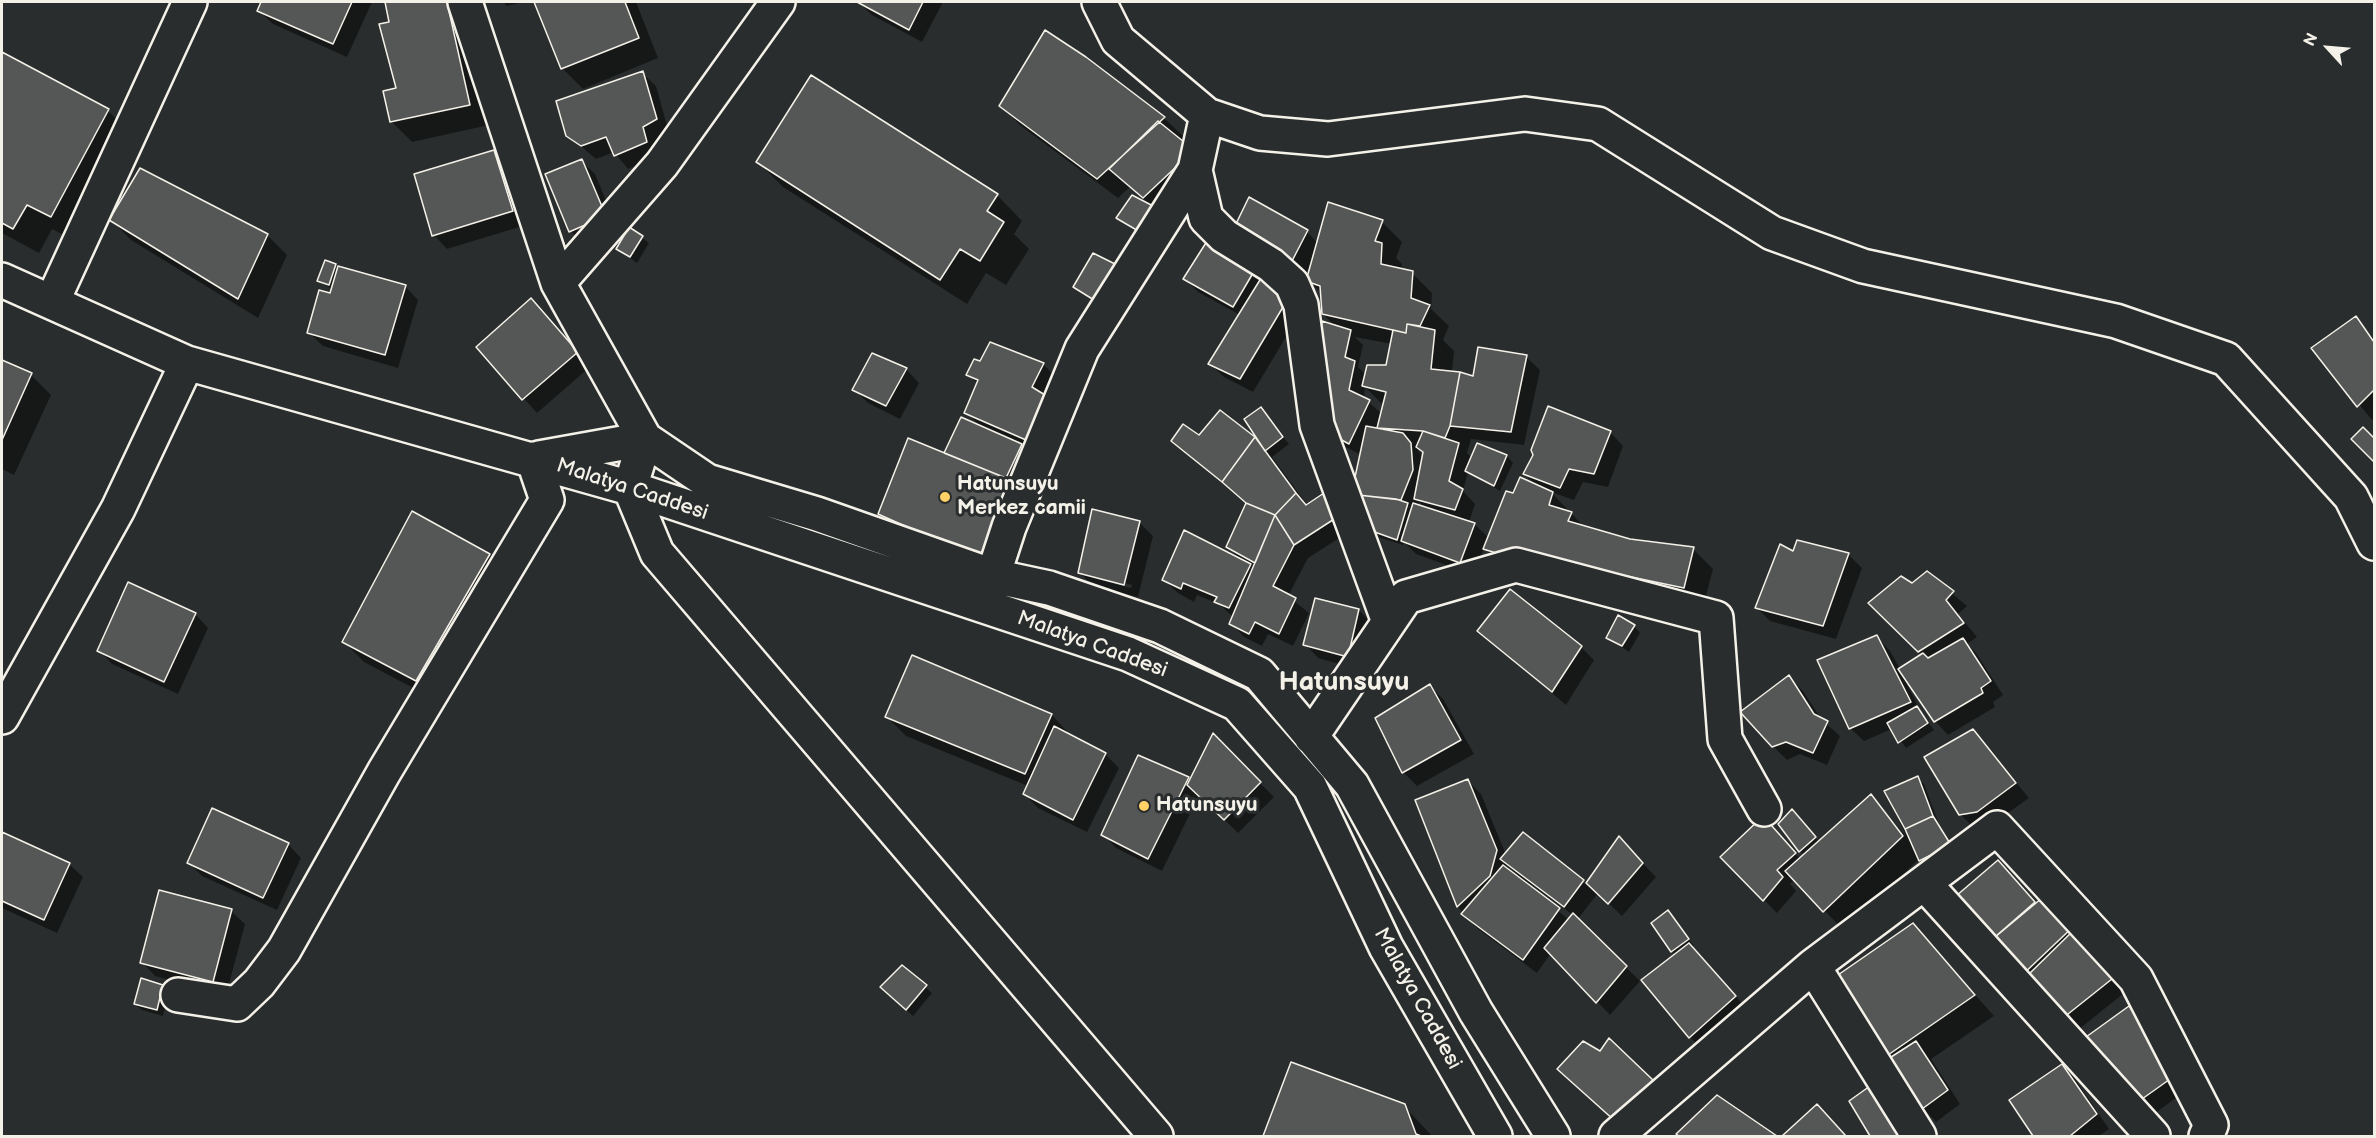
<!DOCTYPE html>
<html>
<head>
<meta charset="utf-8">
<style>
  body { margin:0 }
  #map { position:relative; width:2376px; height:1138px; overflow:hidden; background:#2a2d2e; font-family:"Balsamiq Sans",sans-serif }
  canvas { display:block }
  .frame { position:absolute; inset:0; border:3px solid #f4f1e8; pointer-events:none }
  .north { position:absolute; left:2298px; top:18px; width:60px; height:60px; -webkit-text-stroke:4px #2a2d2e; paint-order:stroke; rotate:296deg; font-size:16px; font-weight:700; line-height:24px; text-align:center; color:#f4f1e8 }
  .north::after { content:''; display:block; margin:auto; width:21px; height:27px; background:#f4f1e8; clip-path:polygon(50% 0,100% 100%,50% 72%,0 100%) }
</style>
</head>
<body>
<div id="map">
<canvas width="2376" height="1138"></canvas>
<div class="frame"></div>
<div class="north">N</div>
</div>
<script>
const g = document.querySelector('canvas').getContext('2d');
g.lineJoin = 'round';
function paint(path, color) { g.fillStyle = color; g.fill(path, 'evenodd'); }
const poly = rows => new Path2D(rows.map(r => 'M' + r).join(''));
function trace(path, color, width, dash) { g.strokeStyle = color; g.lineWidth = width; g.lineCap = dash ? 'butt' : 'round'; g.setLineDash(dash || []); g.stroke(path); }
function write(font, color, halo, rows, align = 'center') {
  g.font = font + ' "Balsamiq Sans",sans-serif'; g.lineWidth = 6; g.setLineDash([]); g.textBaseline = 'middle'; g.strokeStyle = halo; g.fillStyle = color; for (const [text, x, y, turn = 0] of rows) {
    g.save(); g.translate(x, y); g.rotate((+turn || 0) * Math.PI / 180); g.textAlign = isNaN(turn) ? turn : align; if (halo) g.strokeText(text, 0, 0); g.fillText(text, 0, 0); g.restore();
  }
}
paint(poly([
  [263,2,372,2,347,57,273,24,259,11],
  [386,2,462,2,489,125,412,142,392,122,385,92,398,89],
  [503,2,523,2,507,6],
  [536,2,636,2,658,58,583,89,563,69],
  [858,2,943,2,922,42,872,15],
  [2,54,108,111,133,136,77,242,52,229,39,253,2,233],
  [642,73,656,86,669,133,656,141,659,156,628,169,614,152,596,159,568,135],
  [1001,106,1164,118,1184,137,1180,141,1193,151,1147,237,1117,218,1152,206,1130,187,1118,198,1021,126],
  [494,152,507,166,526,225,447,249,434,235],
  [581,161,595,174,618,230,584,244,571,231],
  [758,162,997,195,1022,221,1014,234,1029,249,1006,285,986,273,967,304,783,187],
  [111,220,267,235,287,255,258,318,131,240],
  [1382,222,1402,242,1396,258,1402,264,1401,270,1412,273,1432,293,1431,309,1449,326,1443,340,1454,351,1452,372,1474,378,1526,357,1540,370,1524,445,1471,439,1467,453,1472,458,1478,445,1507,456,1513,463,1500,491,1468,472,1463,491,1475,504,1469,522,1474,524,1489,538,1514,495,1537,486,1525,474,1610,432,1623,446,1608,487,1583,482,1574,500,1551,492,1584,527,1630,540,1693,549,1713,569,1703,607,1505,568,1484,548,1474,575,1416,554,1404,542,1403,545,1378,537,1371,530,1361,455,1342,445,1328,431,1336,327,1323,314,1322,294,1308,280,1312,262,1305,275,1247,245,1307,232,1318,243],
  [1355,337,1392,344,1387,366,1366,375,1358,367,1363,345],
  [1365,387,1384,406,1382,414,1364,398],
  [1417,446,1424,453,1423,458,1416,447],
  [1419,502,1426,509,1417,506],
  [630,229,649,243,637,263,618,249],
  [1210,240,1304,307,1253,392,1224,377,1210,364,1240,315,1198,292,1185,279],
  [1114,265,1120,271,1101,305,1075,287],
  [335,266,339,269,405,286,418,300,398,368,323,346,309,333,333,290,319,281],
  [531,300,591,366,537,413,478,347],
  [2356,318,2374,339,2374,417,2372,420,2313,348],
  [991,344,1043,364,1057,378,1040,453,1021,445,1034,458,1020,490,1038,508,1006,585,905,539,879,513,980,426,966,412,978,384,968,374,981,362],
  [1018,449,1021,449,1005,486,1002,484],
  [2,361,31,375,51,395,14,475,2,469],
  [906,369,919,383,900,419,868,403,854,389],
  [1261,409,1289,444,1272,457,1308,506,1355,528,1308,558,1288,596,1309,613,1293,646,1268,634,1262,646,1244,637,1231,623,1233,617,1219,604,1197,595,1194,602,1178,593,1164,580,1241,560,1228,547,1247,505,1173,441,1200,437,1261,446],
  [412,513,489,556,509,575,436,700,364,662,344,642],
  [1139,522,1153,536,1138,597,1093,586,1080,573],
  [1093,575,1132,585,1131,588,1093,578],
  [1798,541,1849,555,1862,568,1836,639,1770,621,1757,608],
  [1927,573,1967,606,1958,614,1977,637,1967,644,1976,653,2003,695,1993,702,1995,707,1948,735,1935,721,1907,679,1905,680,1922,714,1934,730,1906,748,1892,729,1864,741,1850,728,1877,637,1890,651,1900,669,1923,655,1871,603,1912,585],
  [1359,610,1372,624,1361,670,1318,658,1305,644],
  [195,614,208,628,178,694,112,664,99,650],
  [1634,626,1640,633,1629,652,1608,638],
  [1479,631,1581,647,1594,660,1566,705],
  [913,657,1052,715,1071,736,1105,754,1119,768,1087,832,1038,808,1024,794,1028,786,906,736,886,716],
  [1789,677,1803,691,1821,719,1840,736,1827,765,1800,754,1787,760,1773,746],
  [1429,685,1443,699,1474,754,1417,786,1403,772],
  [1973,731,2029,798,1991,825,1974,828,1960,814],
  [1213,736,1274,797,1238,833,1199,795,1162,871,1116,848,1103,834,1188,778,1190,781],
  [1917,778,1924,784,1939,824,1956,852,1926,867,1919,859,1844,931,1795,879,1790,884,1796,891,1777,913,1722,857,1776,831,1800,859,1804,855,1800,851,1798,817,1819,842,1871,796,1906,836,1886,792],
  [1468,781,1481,794,1506,855,1523,834,1587,885,1619,839,1656,877,1622,916,1598,893,1577,920,1640,981,1610,1015,1551,953,1537,973,1477,928,1458,907,1417,801],
  [1509,867,1518,875,1517,877,1508,870],
  [1529,883,1573,915,1569,920,1527,885],
  [2,833,69,864,83,877,57,933,2,908],
  [288,844,301,858,277,910,202,876,189,863],
  [2011,875,2037,904,2042,900,2134,985,2078,1030,1951,902],
  [231,911,245,924,226,995,155,976,142,962],
  [1668,912,1694,946,1692,947,1748,1010,1703,1050,1690,1037,1676,955,1672,951],
  [1913,925,1994,1016,1931,1059,1960,1104,1936,1122,1923,1108,1889,1054],
  [902,967,932,993,913,1016,882,987],
  [163,986,169,993,163,1016,142,1010,135,1004],
  [2088,1038,2192,1086,2150,1117],
  [1292,1064,1404,1106,1432,1136,1265,1136],
  [2062,1065,2075,1079,2109,1129,2099,1136,2034,1136,2011,1100],
  [1717,1097,1775,1136,1681,1136,1678,1134],
  [1817,1106,1846,1136,1785,1136]
]), '#0007');
const building = poly([
  [261,2,352,2,333,44,257,11,261,2],
  [385,2,447,2,470,105,390,122,383,91,396,88,379,24,389,22,385,2],
  [534,2,625,2,639,38,561,69,534,2],
  [857,2,923,2,909,30,857,2],
  [1045,30,1086,57,1165,117,1097,179,999,106,1045,30],
  [2,52,109,109,51,217,27,205,13,229,2,223,2,52],
  [643,71,657,119,643,127,647,142,614,156,606,137,581,146,566,136,556,101,643,71],
  [811,75,998,194,987,211,1004,222,980,261,960,249,940,280,756,162,811,75],
  [1158,121,1194,150,1143,198,1109,169,1158,121],
  [494,150,513,211,432,236,414,174,494,150],
  [582,159,606,216,569,232,545,174,582,159],
  [140,168,268,234,238,299,109,220,140,168],
  [1132,195,1155,207,1140,232,1116,218,1132,195],
  [1249,197,1308,230,1291,263,1232,232,1249,197],
  [1328,202,1383,220,1375,241,1382,243,1381,264,1413,271,1411,298,1430,305,1420,326,1407,324,1406,333,1322,314,1320,286,1306,281,1328,202],
  [629,227,643,236,630,257,616,249,629,227],
  [1209,238,1256,268,1233,307,1183,279,1209,238],
  [1093,253,1115,264,1094,300,1073,287,1093,253],
  [325,260,336,264,329,285,317,281,325,260],
  [338,266,406,285,385,355,307,333,319,290,330,293,338,266],
  [1263,275,1292,292,1240,379,1208,364,1263,275],
  [531,298,578,352,522,400,476,347,531,298],
  [2356,316,2374,342,2374,390,2357,407,2311,348,2356,316],
  [1322,321,1351,330,1345,357,1355,361,1349,390,1370,400,1349,444,1327,432,1317,361,1322,321],
  [1407,324,1435,330,1431,369,1460,372,1450,426,1445,438,1423,431,1377,428,1386,392,1362,386,1367,365,1386,365,1393,330,1406,333,1407,324],
  [990,342,1044,363,1032,387,1045,395,1026,440,964,413,978,380,966,375,974,359,980,361,990,342],
  [1478,347,1527,355,1511,432,1450,426,1460,372,1473,376,1478,347],
  [872,353,907,368,886,406,852,390,872,353],
  [2,360,32,373,2,440,2,360],
  [1548,406,1611,431,1594,474,1569,469,1560,488,1523,474,1533,455,1531,450,1548,406],
  [1261,407,1283,437,1265,451,1244,419,1261,407],
  [1220,410,1255,437,1222,482,1171,441,1183,424,1199,435,1220,410],
  [961,417,1022,444,1006,478,944,453,961,417],
  [1366,426,1403,433,1411,443,1413,470,1401,500,1358,495,1352,491,1366,426],
  [2363,427,2374,438,2374,462,2351,439,2363,427],
  [1423,431,1459,443,1449,481,1463,489,1455,510,1414,499,1423,452,1416,447,1423,431],
  [1255,437,1296,493,1275,515,1246,503,1222,482,1255,437],
  [908,438,1013,481,981,560,878,514,908,438],
  [1477,443,1507,455,1494,486,1465,471,1477,443],
  [1520,477,1553,492,1549,505,1572,512,1568,521,1630,539,1694,547,1684,588,1521,554,1519,560,1483,549,1506,491,1513,493,1520,477],
  [1330,489,1342,514,1294,545,1275,515,1296,493,1306,505,1330,489],
  [1358,495,1396,499,1408,503,1397,540,1369,530,1358,495],
  [1246,503,1275,515,1255,563,1226,547,1246,503],
  [1413,503,1475,523,1460,563,1401,541,1413,503],
  [1092,509,1140,521,1124,585,1078,573,1092,509],
  [412,511,490,554,416,681,342,642,412,511],
  [1275,515,1294,545,1273,586,1296,598,1279,634,1255,622,1249,634,1229,624,1275,515],
  [1184,530,1251,564,1229,608,1214,602,1217,597,1183,583,1181,589,1162,580,1184,530],
  [1797,540,1849,553,1823,626,1755,608,1780,544,1793,551,1797,540],
  [1927,571,1954,591,1946,600,1964,623,1918,652,1868,603,1901,576,1912,583,1927,571],
  [128,582,196,613,164,682,97,651,128,582],
  [1510,589,1582,646,1552,692,1477,631,1510,589],
  [1315,598,1359,609,1348,657,1303,645,1315,598],
  [1618,615,1635,625,1622,646,1606,638,1618,615],
  [1877,635,1911,702,1849,729,1817,660,1877,635],
  [1963,638,1991,681,1981,688,1983,693,1934,722,1898,669,1923,653,1928,658,1963,638],
  [912,655,1052,714,1025,774,885,717,912,655],
  [1789,675,1814,714,1828,721,1813,753,1786,742,1772,747,1740,712,1789,675],
  [1430,684,1461,740,1402,773,1375,718,1430,684],
  [1917,706,1928,723,1898,743,1887,723,1917,706],
  [1054,726,1106,753,1073,820,1023,794,1054,726],
  [1973,729,2016,783,1977,812,1959,815,1924,757,1973,729],
  [1213,733,1261,782,1224,820,1187,785,1213,733],
  [1138,755,1189,777,1148,859,1101,835,1138,755],
  [1918,776,1933,816,1905,829,1884,791,1918,776],
  [1468,779,1497,850,1490,876,1457,907,1415,800,1468,779],
  [1871,794,1903,836,1823,912,1785,871,1871,794],
  [212,808,289,843,263,898,187,863,212,808],
  [1792,809,1816,837,1799,852,1778,824,1792,809],
  [1763,816,1796,853,1777,870,1783,877,1763,901,1720,857,1763,816],
  [1933,816,1951,845,1919,861,1905,829,1933,816],
  [2,832,70,863,44,920,2,901,2,832],
  [1523,832,1584,880,1564,907,1500,859,1523,832],
  [1619,836,1643,863,1608,904,1586,883,1619,836],
  [1998,860,2035,902,1988,943,1949,902,1998,860],
  [1503,865,1560,908,1523,960,1461,914,1503,865],
  [159,890,232,909,213,982,140,963,159,890],
  [2042,898,2075,925,2019,978,1988,943,2042,898],
  [1668,910,1689,939,1671,952,1651,923,1668,910],
  [1573,913,1627,966,1596,1003,1544,948,1573,913],
  [1913,923,1975,995,1888,1055,1835,977,1913,923],
  [2080,924,2122,971,2063,1018,2029,974,2080,924],
  [1689,943,1736,996,1689,1038,1641,980,1689,943],
  [902,965,927,985,906,1010,880,987,902,965],
  [141,978,163,985,157,1010,134,1004,141,978],
  [2129,1006,2180,1072,2135,1104,2086,1037,2129,1006],
  [1609,1038,1653,1080,1615,1121,1557,1069,1583,1041,1600,1051,1609,1038],
  [1916,1041,1948,1090,1922,1109,1888,1059,1916,1041],
  [1291,1062,1405,1104,1416,1134,1421,1136,1263,1136,1291,1062],
  [2062,1064,2097,1114,2070,1136,2033,1136,2009,1100,2062,1064],
  [1877,1081,1909,1136,1870,1136,1849,1101,1877,1081],
  [1717,1095,1777,1136,1679,1136,1676,1134,1717,1095],
  [1817,1104,1846,1136,1782,1136,1817,1104]
]);
paint(building, '#555756');
trace(building, '#f4f1e8', 1.5);
const minor = poly([
  [465,2,558,283,645,439,630,488,657,553,1156,1136],
  [1207,115,1260,133,1328,139,1525,114,1598,124,1772,233,1863,266,2116,321,2226,359,2351,497,2374,543],
  [1195,170,1206,218,1224,236,1271,265,1292,284,1301,305,1317,425,1389,622],
  [2,280,187,363,630,488,1128,654,1237,704,1310,787,1386,947,1495,1136],
  [558,283,662,164,778,2],
  [52,302,190,2],
  [539,458,645,439,707,481,817,514,993,576,1049,588,1160,626,1259,674,1352,785,1476,1012,1553,1136],
  [993,576,1009,527,1082,349,1195,170,1207,115,1118,40,1099,2],
  [2,717,118,509,187,363],
  [1311,737,1406,597,1516,565,1716,618,1725,739,1764,809],
  [1924,883,2153,1136],
  [1813,966,1997,828,2136,979,2211,1125,2206,1136],
  [178,995,237,1004,259,983,284,950,384,772,547,500,533,459],
  [1616,1136,1813,966,1919,1136]
]);
trace(minor, '#f4f1e8', 38);
trace(minor, '#2a2d2e', 33);
for (const [x, y, r, color] of [
  [945,497,6,"#ffd166"],
  [1144,806,6,"#ffd166"]
]) { const dot = new Path2D(); dot.arc(x, y, r, 0, 2 * Math.PI); g.fillStyle = color; g.fill(dot); trace(dot, '#2a2d2e', 2); }
write('bold 21px', '#f4f1e8', '#2a2d2e', [
  ["Hatunsuyu",957,485],
  ["Merkez camii",957,509],
  ["Hatunsuyu",1156,806]
], 'left');
write('21px', '#f4f1e8', '#2a2d2e', [
  ["Malatya Caddesi",632,490,18],
  ["Malatya Caddesi",1092,645,20],
  ["Malatya Caddesi",1417,999,61]
]);
write('bold 27px', '#f4f1e8', '#2a2d2e', [
  ["Hatunsuyu",1344,683]
]);
</script>
</body>
</html>
